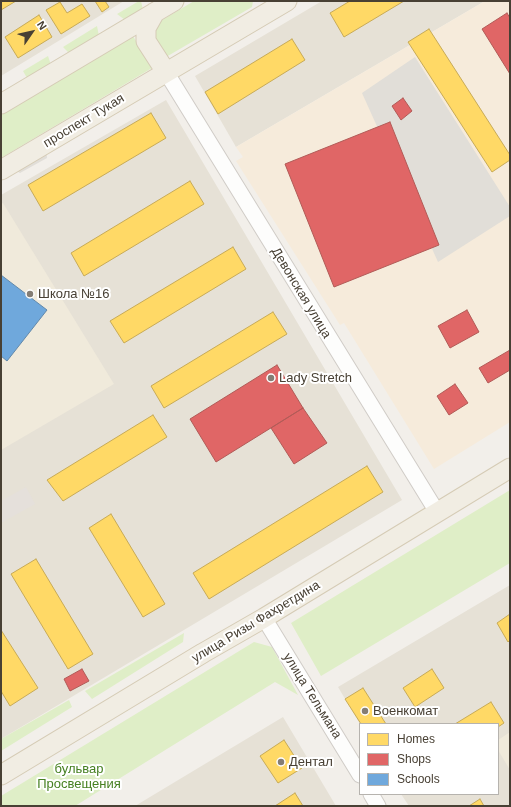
<!DOCTYPE html>
<html>
<head>
<meta charset="utf-8">
<style>
  body { margin:0 }
  #map { position:relative; width:511px; height:807px; overflow:hidden; background:#f2efea; font-family:Helvetica,sans-serif }
  canvas { display:block }
  .frame { position:absolute; inset:0; border:2px solid #484034; pointer-events:none }
  .legend { position:absolute; left:359px; top:723px; width:140px; height:72px; box-sizing:border-box; background:#fff; border:1px solid #b6b3ae; margin:0; padding:5px 7px; list-style:none; font-size:12px; color:#484034 }
  .legend li { display:flex; align-items:center; gap:8px; height:20px }
  .legend b { width:20px; border:1px solid #b6b3ae }
  .north { position:absolute; left:12px; top:12px; width:40px; height:40px; -webkit-text-stroke:3px #fff; paint-order:stroke; rotate:56deg; font-size:11px; font-weight:700; line-height:16px; text-align:center; color:#484034 }
  .north::after { content:''; display:block; margin:auto; width:14px; height:18px; background:#484034; clip-path:polygon(50% 0,100% 100%,50% 72%,0 100%) }
</style>
</head>
<body>
<div id="map">
<canvas width="511" height="807"></canvas>
<div class="frame"></div>
<ul class="legend">
<li><b style="height:11px;background:#ffd966"></b>Homes</li>
<li><b style="height:11px;background:#e06666"></b>Shops</li>
<li><b style="height:11px;background:#6fa8dc"></b>Schools</li>
</ul>
<div class="north">N</div>
</div>
<script>
const g = document.querySelector('canvas').getContext('2d');
g.lineJoin = 'round';
function paint(path, color) { g.fillStyle = color; g.fill(path, 'evenodd'); }
const poly = rows => new Path2D(rows.map(r => 'M' + r).join(''));
function trace(path, color, width, dash) { g.strokeStyle = color; g.lineWidth = width; g.lineCap = dash ? 'butt' : 'round'; g.setLineDash(dash || []); g.stroke(path); }
function write(font, color, halo, rows, align = 'center') {
  g.font = font + ' Helvetica,sans-serif'; g.lineWidth = 4; g.setLineDash([]); g.textBaseline = 'middle'; g.strokeStyle = halo; g.fillStyle = color; for (const [text, x, y, turn = 0] of rows) {
    g.save(); g.translate(x, y); g.rotate((+turn || 0) * Math.PI / 180); g.textAlign = isNaN(turn) ? turn : align; if (halo) g.strokeText(text, 0, 0); g.fillText(text, 0, 0); g.restore();
  }
}
paint(poly([
  [1,1,124,1,1,76],
  [322,1,485,1,236,147,195,76],
  [166,100,402,500,1,739,1,195],
  [510,585,510,806,409,806,401,794,498,794,498,724,360,724,338,687],
  [283,717,336,806,135,806]
]), '#e6e1d6');
paint(poly([
  [485,1,510,1,510,422,434,469,344,323,340,325,236,161,243,157,236,147]
]), '#f6ebdb');
paint(poly([
  [26,487,35,504,1,523,1,501]
]), '#e5e0db');
paint(poly([
  [3,203,114,384,1,450,1,204],
  [510,732,510,770,498,750,498,740]
]), '#f0eadb');
paint(poly([
  [139,1,141,1,143,10,125,20,117,14],
  [194,1,253,1,252,7,166,57,153,34,154,25],
  [97,26,99,36,69,53,63,47],
  [133,36,152,68,1,158,1,115],
  [48,56,51,65,27,78,23,71],
  [510,490,510,563,321,676,291,623],
  [184,633,183,642,92,699,85,691],
  [254,642,272,647,298,695,275,682,75,806,1,806,1,796],
  [69,700,72,707,1,751,1,739]
]), '#dfeec7');
paint(poly([
  [415,57,510,207,510,216,438,262,362,93],
  [46,143,47,158,20,173,8,166]
]), '#e1ded8');
const homes = poly([
  [1,1,16,1,1,10,1,1],
  [95,1,105,1,109,7,102,12,95,1],
  [350,1,404,1,344,37,330,13,350,1],
  [60,2,67,13,82,4,90,16,61,34,46,10,60,2],
  [39,15,52,37,18,58,5,37,39,15],
  [429,29,510,155,510,160,492,172,408,42,429,29],
  [292,39,305,60,218,114,205,92,292,39],
  [151,113,166,138,43,211,28,185,151,113],
  [190,181,204,204,84,276,71,253,190,181],
  [233,247,246,269,124,343,110,321,233,247],
  [273,312,287,334,164,408,151,386,273,312],
  [153,415,167,437,63,501,47,480,153,415],
  [367,466,383,492,209,599,193,573,367,466],
  [111,514,165,604,143,617,89,528,111,514],
  [36,559,93,654,68,669,11,574,36,559],
  [510,614,510,640,508,642,497,623,510,614],
  [1,630,38,688,10,706,1,691,1,630],
  [432,669,444,688,415,707,403,688,432,669],
  [363,688,386,724,361,724,345,699,363,688],
  [491,702,504,723,498,727,498,724,455,724,491,702],
  [284,740,302,768,278,783,260,756,284,740],
  [295,793,303,806,275,806,295,793],
  [480,799,484,806,469,806,480,799]
]);
paint(homes, '#ffd966');
trace(homes, '#c8ab57', 1);
const shops = poly([
  [507,13,510,18,510,74,482,29,507,13],
  [403,98,412,111,401,120,392,106,403,98],
  [390,122,439,245,334,287,285,164,390,122],
  [467,310,479,332,450,348,438,326,467,310],
  [510,350,510,370,488,383,479,368,510,350],
  [277,365,303,408,216,462,190,419,277,365],
  [455,384,468,403,449,415,437,396,455,384],
  [303,408,327,443,294,464,271,428,303,408],
  [82,669,89,681,70,691,64,679,82,669]
]);
paint(shops, '#e06666');
trace(shops, '#b25b57', 1);
const schools = poly([
  [1,275,47,310,7,361,1,356,1,275]
]);
paint(schools, '#6fa8dc');
trace(schools, '#6389aa', 1);
const minor = poly([
  [166,72,437,512],
  [264,618,360,775],
  [371,794,378,806]
]);
const major = poly([
  [155,12,146,28,146,41,166,72],
  [1,104,174,1],
  [1,170,287,1],
  [1,775,203,653,264,618,510,468]
]);
trace(minor, '#d0ccc7', 17);
trace(major, '#d5cbb5', 21);
trace(minor, '#fdfdfc', 15);
trace(major, '#f1ede3', 19);
for (const [x, y, r, color] of [
  [30,294,4,"#847d74"],
  [271,378,4,"#847d74"],
  [365,711,4,"#847d74"],
  [281,762,4,"#847d74"]
]) { const dot = new Path2D(); dot.arc(x, y, r, 0, 2 * Math.PI); g.fillStyle = color; g.fill(dot); trace(dot, '#fff', 1.5); }
write('13px', '#484034', '#fff', [
  ["проспект Тукая",84,121,-31],
  ["Девонская улица",301,293,59],
  ["улица Ризы Фахретдина",256,622,-31],
  ["улица Тельмана",312,696,58]
]);
write('13px', '#484034', '#fff', [
  ["Школа №16",38,294],
  ["Lady Stretch",279,378],
  ["Военкомат",373,711],
  ["Дентал",289,762]
], 'left');
write('13px', '#468022', '#fff', [
  ["бульвар",79,769],
  ["Просвещения",79,784]
]);
</script>
</body>
</html>
